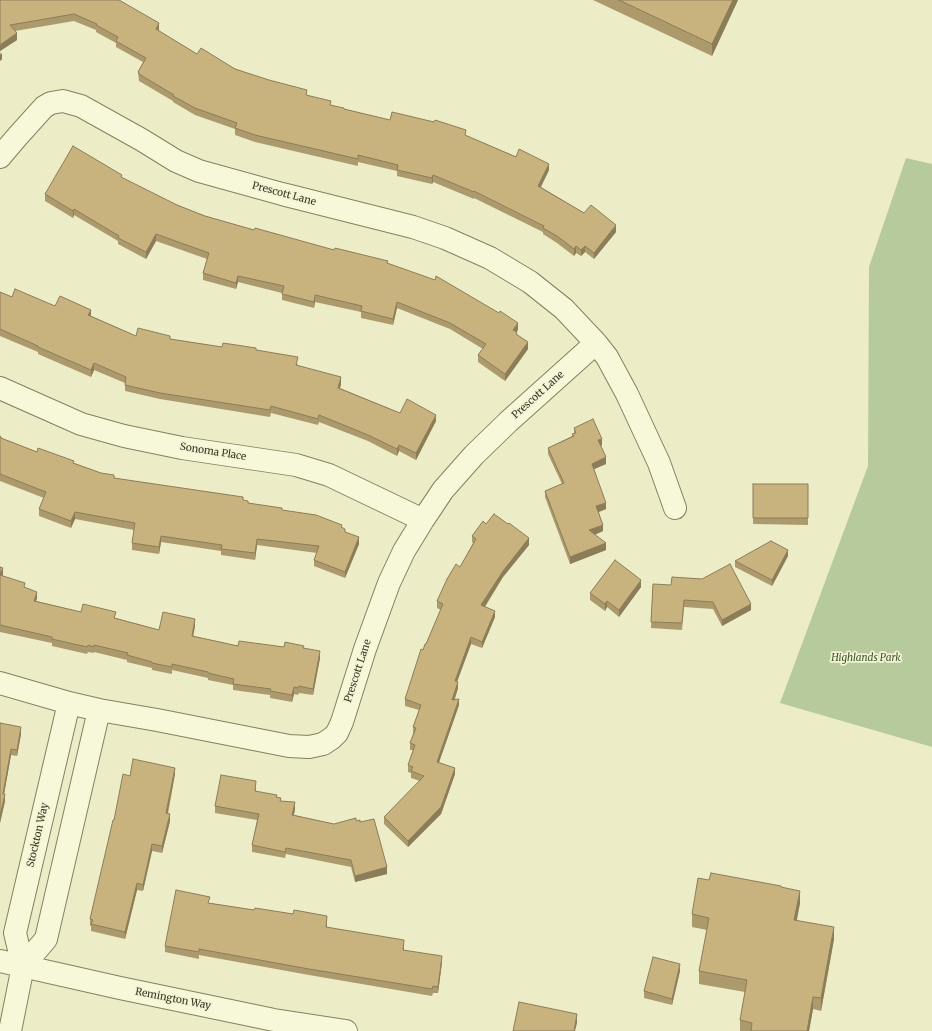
<!DOCTYPE html>
<html>
<head>
<meta charset="utf-8">
<style>
  body { margin:0 }
  canvas { display:block; background:#ececc7 }
</style>
</head>
<body>
<canvas width="932" height="1031"></canvas>
<script>
const g = document.querySelector('canvas').getContext('2d');
g.lineJoin = 'round';
function paint(path, color) { g.fillStyle = color; g.fill(path, 'evenodd'); }
const poly = rows => new Path2D(rows.map(r => 'M' + r).join(''));
function trace(path, color, width, dash) { g.strokeStyle = color; g.lineWidth = width; g.lineCap = dash ? 'butt' : 'round'; g.setLineDash(dash || []); g.stroke(path); }
function write(font, color, halo, rows, align = 'center') {
  g.font = font + ' Merriweather,serif'; g.lineWidth = 3.5; g.setLineDash([]); g.textBaseline = 'middle'; g.strokeStyle = halo; g.fillStyle = color; for (const [text, x, y, turn = 0] of rows) {
    g.save(); g.translate(x, y); g.rotate((+turn || 0) * Math.PI / 180); g.textAlign = isNaN(turn) ? turn : align; if (halo) g.strokeText(text, 0, 0); g.fillText(text, 0, 0); g.restore();
  }
}
paint(poly([
  [906,158,932,164,932,747,780,703,868,466,869,267]
]), '#b6ca9b');
const minor = poly([
  [0,157,17,137,44,107,51,103,63,101,81,106,142,140,176,161,199,171,282,194,413,227,445,238,490,258,530,282,564,309,596,343,607,357,627,394,659,463,675,508],
  [0,388,81,424,124,436,182,448,296,465,329,475,423,520],
  [0,683,69,703,99,710,157,720,289,746,309,747,323,744,332,738,337,733,342,722,365,649,389,583,404,551,423,520,443,490,474,455,508,422,596,343],
  [0,961,120,988,274,1020,346,1031],
  [23,966,46,939,99,710],
  [10,1031,23,966,15,933,69,703]
]);
trace(minor, '#87805d', 24);
trace(minor, '#f7f7da', 22);
paint(poly([
  [0,0,120,0,120,1,159,29,158,31,197,54,331,105,344,109,390,120,466,136,549,170,541,187,616,232,594,259,585,252,581,256,576,253,574,256,557,243,543,234,543,232,474,198,474,199,433,182,432,184,397,176,397,171,358,162,358,166,255,142,235,135,235,129,195,115,173,102,173,101,139,81,138,72,143,62,116,47,116,43,96,32,96,30,74,21,15,31,17,40,0,51,2,59,0,61],
  [593,0,738,0,712,56],
  [122,178,177,205,205,216,254,230,388,264,518,330,516,332,517,335,528,349,505,381,478,362,478,355,483,349,450,329,397,308,393,325,361,318,361,312,315,302,314,308,282,300,282,293,238,282,236,289,203,280,203,273,207,259,156,241,146,259,118,244,118,241,74,215,73,218,45,201,45,194],
  [0,292,12,297,55,306,91,316,136,336,170,339,222,347,256,350,298,364,297,365,341,384,340,388,400,413,436,421,416,460,399,451,397,456,368,441,319,422,318,425,271,413,270,417,160,399,125,391,125,383,94,370,91,377,38,354,38,352,0,336],
  [574,428,602,445,601,446,606,464,594,469,606,509,599,512,603,531,595,535,606,550,570,564,545,497,545,491,562,484,548,454,548,448,572,436,572,434,574,434],
  [0,436,1,438,37,452,74,463,114,478,243,500,248,503,282,510,342,528,345,532,359,544,345,578,314,566,314,560,317,553,257,545,255,560,221,555,221,551,161,542,159,554,132,550,132,543,134,530,75,519,71,528,39,516,39,509,44,498,0,481],
  [753,484,808,484,808,525,753,524],
  [486,524,529,545,503,577,485,607,495,617,482,648,471,644,457,682,458,688,455,699,459,705,439,762,455,774,441,814,408,847,384,824,384,817,420,781,411,778,411,773,408,772,408,765,413,750,410,750,410,743,413,734,413,727,419,710,405,706,405,699,423,650,426,644,441,610,437,608,437,601,460,567,473,543,472,542,472,536],
  [788,556,772,586,735,567,735,561],
  [0,567,3,574,2,576,25,588,37,598,36,601,81,612,116,618,159,630,195,626,193,636,238,646,304,648,320,658,313,695,299,693,298,695,294,694,292,702,270,698,270,695,233,690,233,685,208,680,208,678,172,670,172,674,152,670,152,668,127,662,127,660,94,652,94,653,88,652,87,654,52,646,52,643,0,632],
  [653,584,751,610,722,626,713,609,684,607,682,630,651,628],
  [641,587,619,617,607,607,605,611,590,600,590,593],
  [0,723,21,734,17,756,11,755,4,794,5,801,0,823],
  [175,774,168,814,170,821,162,853,152,851,143,891,137,890,125,939,91,931,91,926,90,926,90,919,114,820,130,776],
  [256,788,256,791,277,798,281,801,295,809,294,815,334,824,356,821,360,822,387,874,355,882,351,867,286,854,285,858,252,852,252,845,257,820,215,813,215,806],
  [709,880,781,887,800,903,797,920,834,939,821,1011,813,1009,809,1031,740,1031,740,1020,745,992,699,984,699,971,707,930,692,927,692,914],
  [210,903,327,923,327,927,404,946,404,950,442,962,438,993,433,993,432,996,309,975,199,955,199,959,165,952,165,946],
  [680,971,672,1005,644,998,644,991]
]), '#ac9a6d');
paint(poly([
  [733,0,738,0,712,56,712,44],
  [159,23,159,29,156,36,156,29],
  [17,33,17,40,0,51,0,45],
  [2,53,2,59,0,61,0,55],
  [549,164,549,170,538,192,538,186],
  [433,175,433,182,432,184,432,178],
  [74,209,74,215,73,218,73,211],
  [616,225,616,232,594,259,594,253],
  [156,234,156,241,146,259,146,252],
  [576,246,576,253,574,256,574,249],
  [585,246,585,252,581,256,581,250],
  [238,276,238,282,236,289,236,283],
  [315,295,315,302,314,308,314,302],
  [397,302,397,308,393,325,393,319],
  [91,310,91,316,88,315],
  [518,323,518,330,513,336,513,330],
  [528,342,528,349,505,381,505,374],
  [94,363,94,370,91,377,91,370],
  [341,377,341,384,338,394,338,388],
  [436,415,436,421,416,460,416,453],
  [602,439,602,445,598,447,598,440],
  [399,445,399,451,397,456,397,449],
  [606,457,606,464,592,470,592,464],
  [606,503,606,509,596,513,596,506],
  [75,512,75,519,71,528,71,521],
  [603,525,603,531,589,537,589,530],
  [161,536,161,542,159,554,159,547],
  [359,537,359,544,345,578,345,572],
  [529,538,529,545,503,577,481,612,481,605,503,571],
  [257,539,257,545,255,560,255,553],
  [606,543,606,550,570,564,570,557],
  [788,550,788,556,772,586,772,580],
  [3,568,3,574,0,581,0,574],
  [641,580,641,587,619,617,619,610],
  [37,592,37,598,34,607,34,601],
  [607,601,607,607,605,611,605,604],
  [751,604,751,610,722,626,722,620],
  [495,611,495,617,482,648,482,642],
  [195,619,195,626,192,642,192,636],
  [471,637,471,644,455,687,455,681],
  [320,651,320,658,313,695,313,689],
  [458,682,458,688,452,706,452,700],
  [294,687,294,694,292,702,292,695],
  [459,699,459,705,437,768,437,762],
  [21,727,21,734,17,756,17,750],
  [11,749,11,755,3,800,3,794],
  [175,768,175,774,166,820,166,813],
  [455,768,455,774,441,814,408,847,408,841],
  [5,794,5,801,0,823,0,816],
  [295,802,295,809,292,822,292,815],
  [170,814,170,821,162,853,162,846],
  [152,844,152,851,143,891,143,885],
  [387,867,387,874,355,882,355,876],
  [137,883,137,890,125,939,125,932],
  [800,891,800,903,794,932,794,920],
  [327,916,327,923,326,933,326,927],
  [834,927,834,939,821,1011,821,998],
  [404,940,404,946,403,957,403,950],
  [442,956,442,962,438,993,438,987],
  [680,964,680,971,672,1005,672,999],
  [813,997,813,1009,809,1031,807,1031],
  [577,1014,577,1023,575,1031,574,1031]
]), '#8c7d59');
const building = poly([
  [0,0,119,0,159,23,156,29,197,54,201,48,235,69,269,80,307,90,306,95,331,101,330,105,344,108,344,109,390,120,392,112,434,122,435,120,466,130,465,135,516,157,519,149,549,164,538,186,584,213,591,205,616,225,594,253,585,246,581,250,576,246,574,249,557,236,543,228,544,226,474,191,474,192,433,175,432,178,397,170,398,165,358,155,358,159,255,135,235,128,237,123,195,108,173,96,174,95,139,74,139,73,138,72,146,58,116,41,118,37,96,25,97,24,74,14,10,25,17,33,0,45,0,0],
  [619,0,733,0,712,44,619,0],
  [73,146,122,175,121,177,177,205,205,216,254,230,255,228,334,250,335,248,388,261,387,263,435,280,436,276,499,313,500,311,518,323,513,330,517,332,516,334,528,342,505,374,478,355,486,344,450,323,397,302,393,319,361,311,362,306,315,295,314,302,282,294,284,286,238,276,236,283,203,273,209,253,156,234,146,252,118,238,119,236,74,209,73,211,45,194,73,146],
  [15,289,55,306,60,296,91,310,88,315,136,336,138,328,170,336,170,339,222,347,223,343,256,348,256,350,298,357,296,365,341,377,338,388,400,413,407,399,436,415,416,453,399,445,397,449,368,435,319,415,318,419,271,406,270,410,160,393,125,385,126,377,94,363,91,370,38,347,38,346,0,329,0,292,12,297,15,289],
  [593,419,602,439,598,440,606,457,592,464,606,503,596,506,603,525,589,530,606,543,570,557,545,491,564,483,548,448,574,436,572,434,576,433,574,428,593,419],
  [0,436,1,437,1,438,37,452,38,448,74,461,73,463,101,473,114,475,114,478,243,497,243,500,248,501,248,503,282,508,282,510,316,515,342,525,341,527,345,529,345,532,359,537,345,572,314,560,319,546,257,539,255,553,221,549,222,545,161,536,159,547,132,543,135,523,75,512,71,521,39,509,46,492,0,474,0,436],
  [753,484,808,484,808,518,753,518,753,484],
  [494,514,508,524,509,523,529,538,503,571,481,605,495,611,482,642,471,637,455,681,458,682,452,700,459,699,437,762,455,768,441,807,408,841,384,817,424,776,411,771,413,767,408,765,415,745,410,743,416,728,413,727,421,705,405,699,421,649,423,650,425,644,426,644,443,604,437,601,447,579,456,564,460,567,476,539,472,536,483,521,486,524,494,514],
  [771,541,788,550,772,580,735,561,771,541],
  [615,560,641,580,619,610,607,601,605,604,590,593,615,560],
  [730,564,751,604,722,620,713,602,684,600,682,623,651,622,653,584,671,585,672,577,702,579,730,564],
  [0,567,3,568,0,574,0,567],
  [0,575,25,583,24,587,37,592,34,601,81,612,83,604,116,612,114,618,159,630,163,612,195,619,192,636,238,646,239,641,284,647,285,642,304,646,303,648,320,651,313,689,299,686,298,688,294,687,292,695,270,691,271,689,233,684,234,679,208,673,208,672,172,664,172,667,152,663,152,662,127,655,128,653,94,645,94,647,88,645,87,647,52,639,52,637,0,625,0,575],
  [0,723,21,727,17,750,11,749,3,794,5,794,0,816,0,723],
  [133,759,175,768,166,813,170,814,162,846,152,844,143,885,137,883,125,932,91,924,93,920,90,919,113,820,114,820,123,774,130,776,133,759],
  [221,775,256,781,255,791,277,795,276,797,281,798,280,801,295,802,292,815,334,824,356,818,356,821,360,820,360,822,374,819,387,867,355,876,351,860,286,848,285,852,252,845,259,814,215,806,221,775],
  [711,873,781,886,781,887,800,891,794,920,834,927,821,998,813,997,807,1031,751,1031,752,1023,740,1020,747,980,699,971,709,918,692,914,698,878,709,880,711,873],
  [176,890,210,897,208,903,254,910,255,908,293,914,294,910,327,916,326,927,404,940,403,950,442,956,438,987,433,986,432,989,309,969,199,949,199,952,165,946,176,890],
  [653,957,680,964,672,999,644,991,653,957],
  [519,1002,577,1014,574,1031,513,1031,519,1002]
]);
paint(building, '#c8b37f');
trace(building, '#8c7d59', 1);
write('10px', '#383320', '#f3f4d6', [
  ["Prescott Lane",284,194,15],
  ["Prescott Lane",538,395,-42],
  ["Sonoma Place",213,452,9],
  ["Prescott Lane",358,671,-72],
  ["Stockton Way",38,835,-77],
  ["Remington Way",173,999,11]
]);
write('italic 10px', '#3b5328', '#f3f4d6', [
  ["Highlands Park",866,658]
]);
</script>
</body>
</html>
